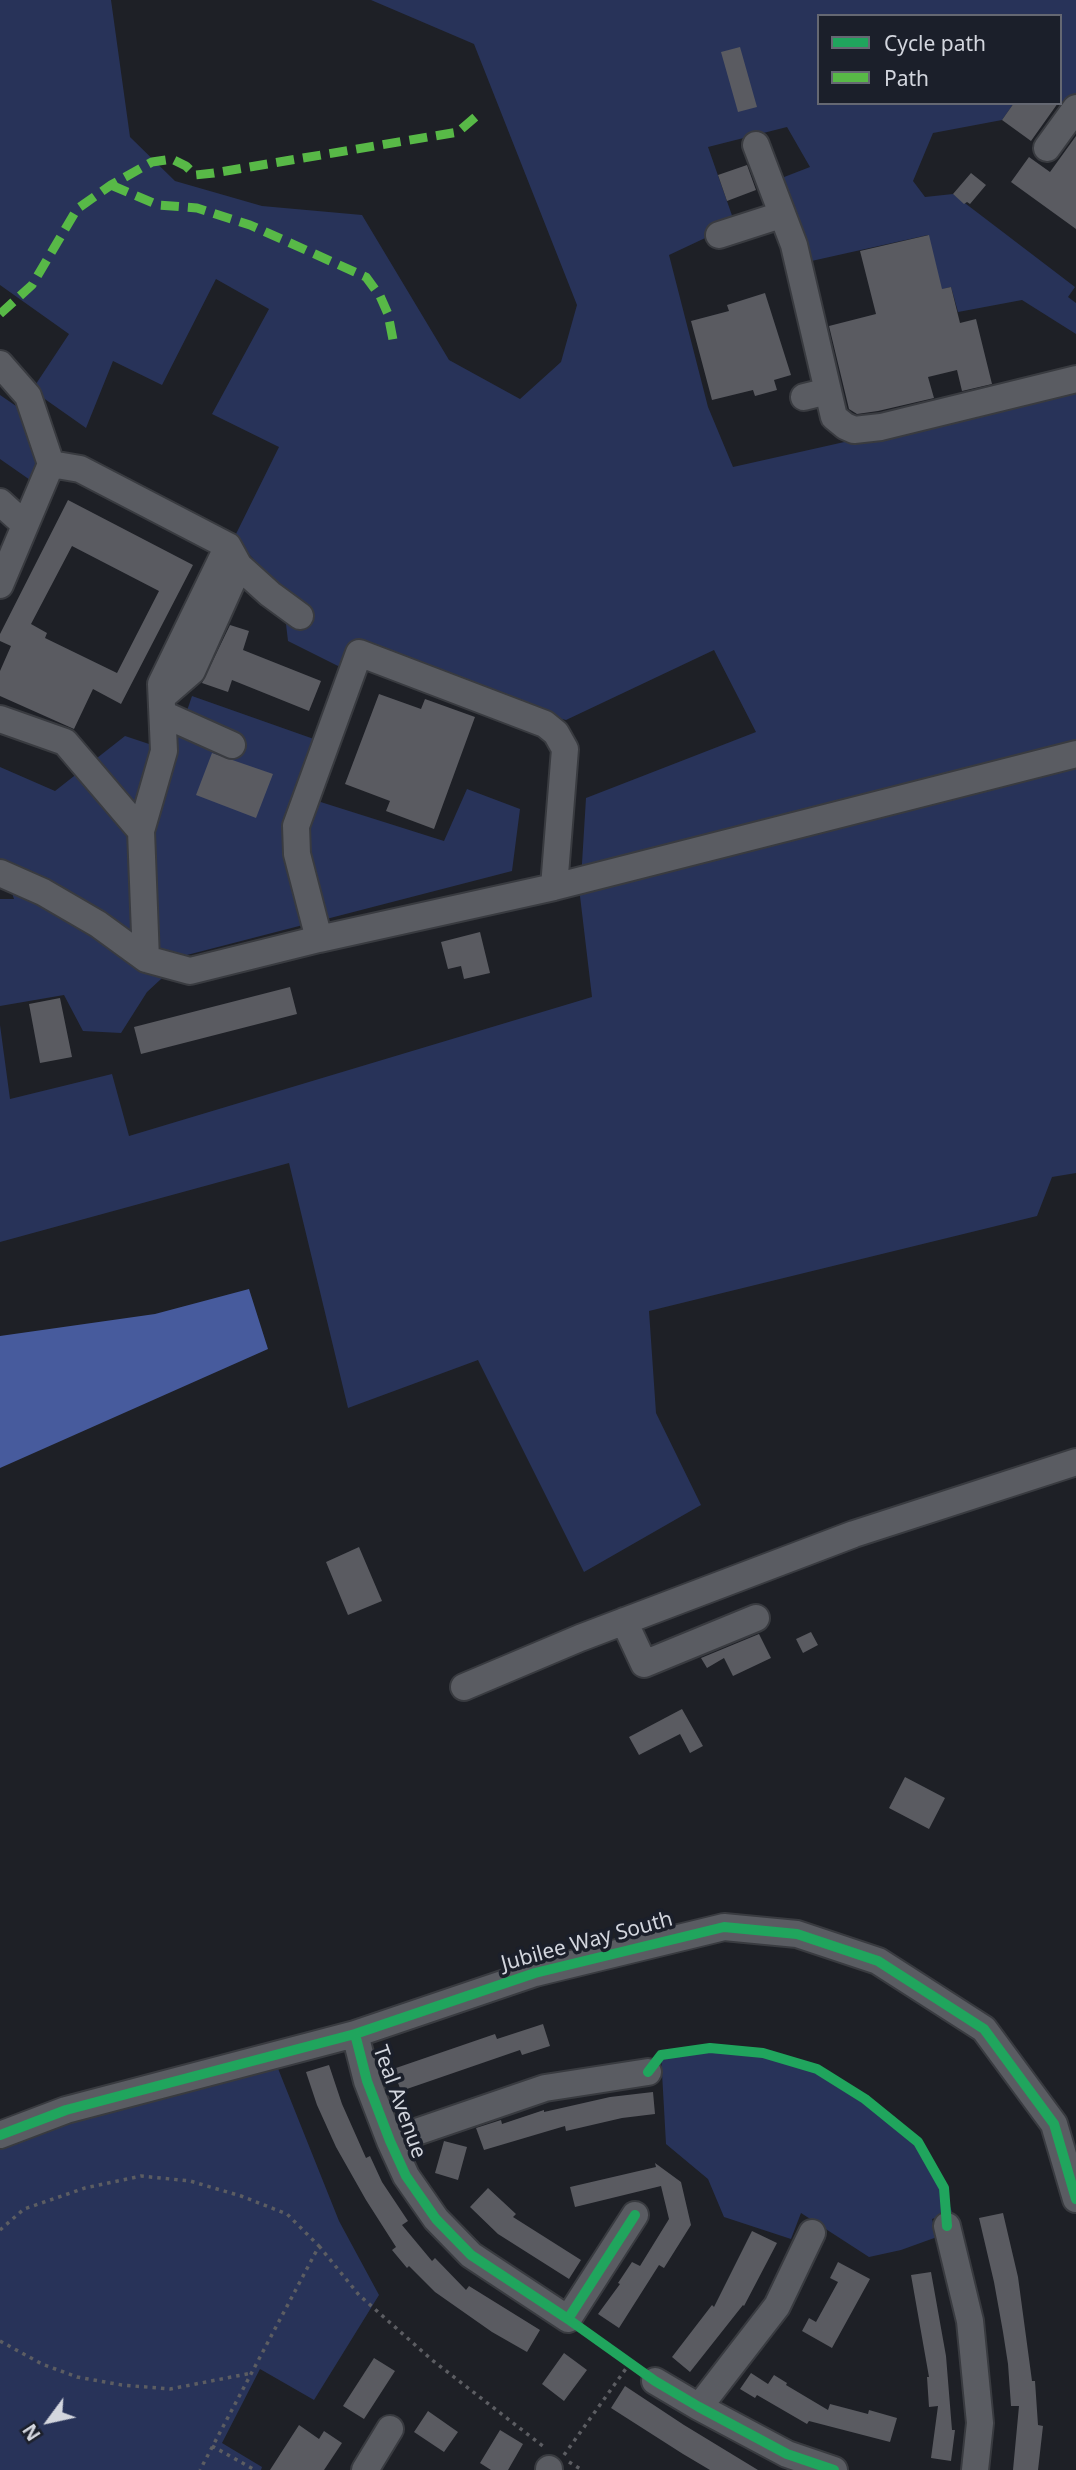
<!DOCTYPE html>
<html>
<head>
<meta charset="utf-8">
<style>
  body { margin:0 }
  #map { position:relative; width:1076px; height:2470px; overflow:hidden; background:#1e2026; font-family:"Noto Sans",sans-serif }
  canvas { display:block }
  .legend { position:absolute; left:817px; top:14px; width:245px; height:91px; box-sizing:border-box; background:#1b1f2a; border:2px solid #656872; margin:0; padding:9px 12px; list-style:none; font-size:21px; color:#d3d6de }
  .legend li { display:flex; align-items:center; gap:14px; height:35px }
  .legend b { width:35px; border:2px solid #656872 }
  .north { position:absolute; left:14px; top:2386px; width:70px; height:70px; -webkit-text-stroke:5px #1b1f2a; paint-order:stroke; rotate:237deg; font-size:19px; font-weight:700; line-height:28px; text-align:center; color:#d3d6de }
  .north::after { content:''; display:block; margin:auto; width:24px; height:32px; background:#d3d6de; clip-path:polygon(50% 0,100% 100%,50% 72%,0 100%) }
</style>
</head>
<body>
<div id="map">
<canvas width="1076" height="2470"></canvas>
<ul class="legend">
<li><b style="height:9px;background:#20a55d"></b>Cycle path</li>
<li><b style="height:9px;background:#58b947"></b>Path</li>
</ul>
<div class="north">N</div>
</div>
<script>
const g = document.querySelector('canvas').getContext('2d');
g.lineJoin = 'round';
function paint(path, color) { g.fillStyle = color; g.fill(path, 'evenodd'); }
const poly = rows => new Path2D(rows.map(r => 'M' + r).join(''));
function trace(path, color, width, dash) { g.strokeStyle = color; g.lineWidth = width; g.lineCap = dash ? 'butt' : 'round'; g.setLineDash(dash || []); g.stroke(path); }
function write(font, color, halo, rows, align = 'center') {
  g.font = font + ' "Noto Sans",sans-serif'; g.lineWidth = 7; g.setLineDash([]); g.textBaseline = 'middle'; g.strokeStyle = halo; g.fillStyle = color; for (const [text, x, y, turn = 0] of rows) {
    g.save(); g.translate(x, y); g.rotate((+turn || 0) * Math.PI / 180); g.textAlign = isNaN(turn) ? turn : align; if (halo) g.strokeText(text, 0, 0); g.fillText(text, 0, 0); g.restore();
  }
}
paint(poly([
  [0,0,111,0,130,137,175,181,262,206,362,215,449,360,520,399,561,362,577,305,474,44,371,0,1076,0,1076,109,1060,103,1060,16,819,16,819,103,1014,103,1002,120,933,133,913,181,925,197,953,194,1075,287,1068,297,1076,303,1076,334,1022,300,958,312,951,287,911,297,937,271,928,235,807,262,779,179,810,167,787,127,708,147,735,224,669,255,708,407,733,467,1076,390,1076,1173,1052,1177,1037,1216,649,1311,656,1413,701,1505,584,1572,478,1360,348,1408,289,1163,0,1242,0,1025,10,1099,112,1074,129,1136,592,997,580,896,586,798,756,732,714,650,566,720,515,706,374,651,338,666,288,641,282,590,234,538,279,447,212,414,269,309,216,279,162,385,113,361,86,428,32,390,69,334,0,285],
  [0,395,19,408,61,448,33,482,0,459],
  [192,696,328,744,308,798,444,841,467,789,520,809,512,871,187,955,147,992,121,1033,83,1031,64,995,0,1006,0,899,14,899,0,858,0,767,55,791,125,736,173,752],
  [710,2048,763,2053,817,2069,865,2099,918,2142,944,2188,952,2212,932,2219,937,2237,901,2250,869,2257,801,2213,791,2239,724,2217,708,2179,666,2144,661,2055],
  [277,2066,339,2221,379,2295,314,2400,260,2369,222,2443,262,2467,261,2470,0,2470,0,2149,78,2118]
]), '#283359');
paint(poly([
  [249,1289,268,1349,0,1468,0,1336,155,1314]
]), '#475b9d');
paint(poly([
  [740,47,757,107,738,112,721,52],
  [1014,103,1058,103,1031,141,1002,120],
  [1076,136,1076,229,1011,182,1029,157,1050,172],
  [747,165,756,190,727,201,718,175],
  [971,173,986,185,970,204,967,202,964,204,953,194],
  [929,235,942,289,951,287,960,323,976,319,992,384,962,391,957,370,928,377,934,398,878,411,857,414,849,409,829,326,876,314,860,251],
  [765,293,791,375,774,380,777,390,755,396,753,390,712,400,691,321,729,311,727,305],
  [68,500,193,565,121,704,93,689,74,729,0,696,0,671,11,646,0,641,0,634],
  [72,546,159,591,117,673,45,638,47,633,31,624],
  [230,625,249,631,243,650,321,681,309,711,232,680,228,692,202,683],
  [379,694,421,709,425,699,475,717,434,829,386,811,390,801,345,784],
  [212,753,273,774,256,818,196,795],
  [480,932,490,973,464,979,461,966,448,969,441,942],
  [290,987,297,1014,141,1054,134,1027],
  [60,998,72,1057,40,1063,29,1004],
  [359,1547,382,1601,348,1615,326,1562],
  [811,1632,818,1645,803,1653,796,1639],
  [759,1634,771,1658,733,1676,724,1658,707,1668,701,1658],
  [682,1709,703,1746,690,1753,680,1734,639,1755,629,1737],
  [905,1777,945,1798,929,1829,889,1808],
  [543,2024,550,2046,522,2055,520,2050,401,2091,393,2069,495,2034,497,2039],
  [329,2065,342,2104,366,2158,370,2156,382,2182,408,2221,402,2225,432,2261,435,2258,466,2290,469,2286,540,2330,527,2352,492,2332,435,2292,409,2266,407,2268,392,2250,396,2247,366,2200,336,2147,317,2105,306,2072],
  [653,2092,655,2114,622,2118,566,2131,565,2126,484,2150,476,2128,501,2120,502,2124,544,2110,544,2112,610,2097],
  [444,2141,467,2147,458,2180,435,2173],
  [655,2163,681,2182,691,2225,664,2268,659,2265,619,2328,598,2314,620,2284,618,2283,632,2262,640,2266,669,2219,661,2186,575,2207,570,2187,656,2167],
  [488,2188,516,2214,513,2217,581,2260,569,2279,498,2234,470,2207],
  [1003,2213,1018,2277,1032,2381,1035,2381,1038,2425,1043,2426,1038,2470,1013,2470,1019,2406,1011,2406,1008,2364,1003,2332,994,2282,979,2218],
  [752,2231,777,2243,744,2306,743,2305,690,2372,672,2357,712,2305,714,2307],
  [838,2262,870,2279,832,2348,802,2331,809,2318,816,2322,838,2282,830,2278],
  [931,2272,946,2356,952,2430,955,2430,951,2461,931,2458,938,2406,929,2407,927,2377,929,2377,911,2275],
  [564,2353,587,2370,564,2401,542,2384],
  [374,2358,395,2371,364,2419,343,2406],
  [751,2373,768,2384,774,2375,787,2383,786,2385,828,2410,830,2404,868,2414,869,2410,897,2418,890,2442,809,2421,807,2424,757,2395,755,2398,740,2389],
  [625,2386,684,2425,758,2470,710,2470,683,2454,611,2408],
  [428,2411,458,2432,444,2452,414,2432],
  [299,2425,319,2439,324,2431,342,2443,324,2470,270,2470],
  [500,2430,523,2444,508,2470,491,2470,480,2463]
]), '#5a5b61');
const minor = poly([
  [756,145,794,245,834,417,845,426,854,430,881,427,1076,379],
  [1047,148,1076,108],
  [719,235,781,215],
  [0,364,28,396,51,464,0,585],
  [804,397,828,391],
  [51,464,80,469,228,546,239,566,270,594,300,616],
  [0,502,24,524],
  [162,697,192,671,239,566],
  [163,714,232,745],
  [0,719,65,742,141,831,146,959],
  [141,831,164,751,161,684,228,546],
  [0,873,43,892,98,924,146,959,190,971,319,939,554,887,1076,754],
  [319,939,297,854,296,826,359,653,545,724,556,733,565,749,554,887],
  [624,1621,644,1664,756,1618],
  [464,1687,580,1638,854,1534,1076,1462],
  [355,2034,367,2081,390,2141,406,2176,436,2219,471,2255,568,2319,635,2215],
  [0,2135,66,2110,355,2034,535,1973,724,1927,797,1934,878,1961,984,2029,1054,2124,1076,2199],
  [390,2141,545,2088,648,2072],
  [947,2226,970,2321,980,2423,975,2470],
  [655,2381,699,2407,787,2454,834,2470],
  [699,2407,777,2306,812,2233],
  [365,2470,390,2429],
  [549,2470,549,2469]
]);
trace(minor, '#393b40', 30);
trace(poly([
  [663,2055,710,2048,763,2053,817,2069,865,2099,918,2142,944,2188,945,2206],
  [0,2230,24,2209,85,2188,141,2176,190,2181,241,2196,287,2214,319,2246,200,2470],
  [319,2246,359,2295,432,2360,544,2447],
  [584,2331,638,2369],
  [0,2341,42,2364,77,2377,122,2385,170,2389,252,2373],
  [212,2446,255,2470],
  [564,2455,630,2363],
  [569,2462,582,2470]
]), '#5c5d62', 3.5, [3.5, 5]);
trace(minor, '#5a5c62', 26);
trace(poly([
  [111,185,158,205,197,208,250,225,366,277,380,296,388,314,394,345],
  [0,314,32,285,77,209,111,185,152,162,172,159,186,166,195,175,214,173,458,132,479,114]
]), '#58b947', 9, [18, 9]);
trace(poly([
  [355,2034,367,2081,390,2141,406,2176,436,2219,471,2255,568,2319,635,2215],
  [648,2072,661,2055,710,2048,763,2053,817,2069,865,2099,918,2142,944,2188,947,2226],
  [0,2135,66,2110,355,2034,535,1973,724,1927,797,1934,878,1961,984,2029,1054,2124,1076,2199],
  [568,2319,655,2381,699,2407,787,2454,834,2470]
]), '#20a55d', 10);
write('21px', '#d3d6de', '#1b1f2a', [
  ["Jubilee Way South",587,1942,-15],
  ["Teal Avenue",399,2102,70]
]);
</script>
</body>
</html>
